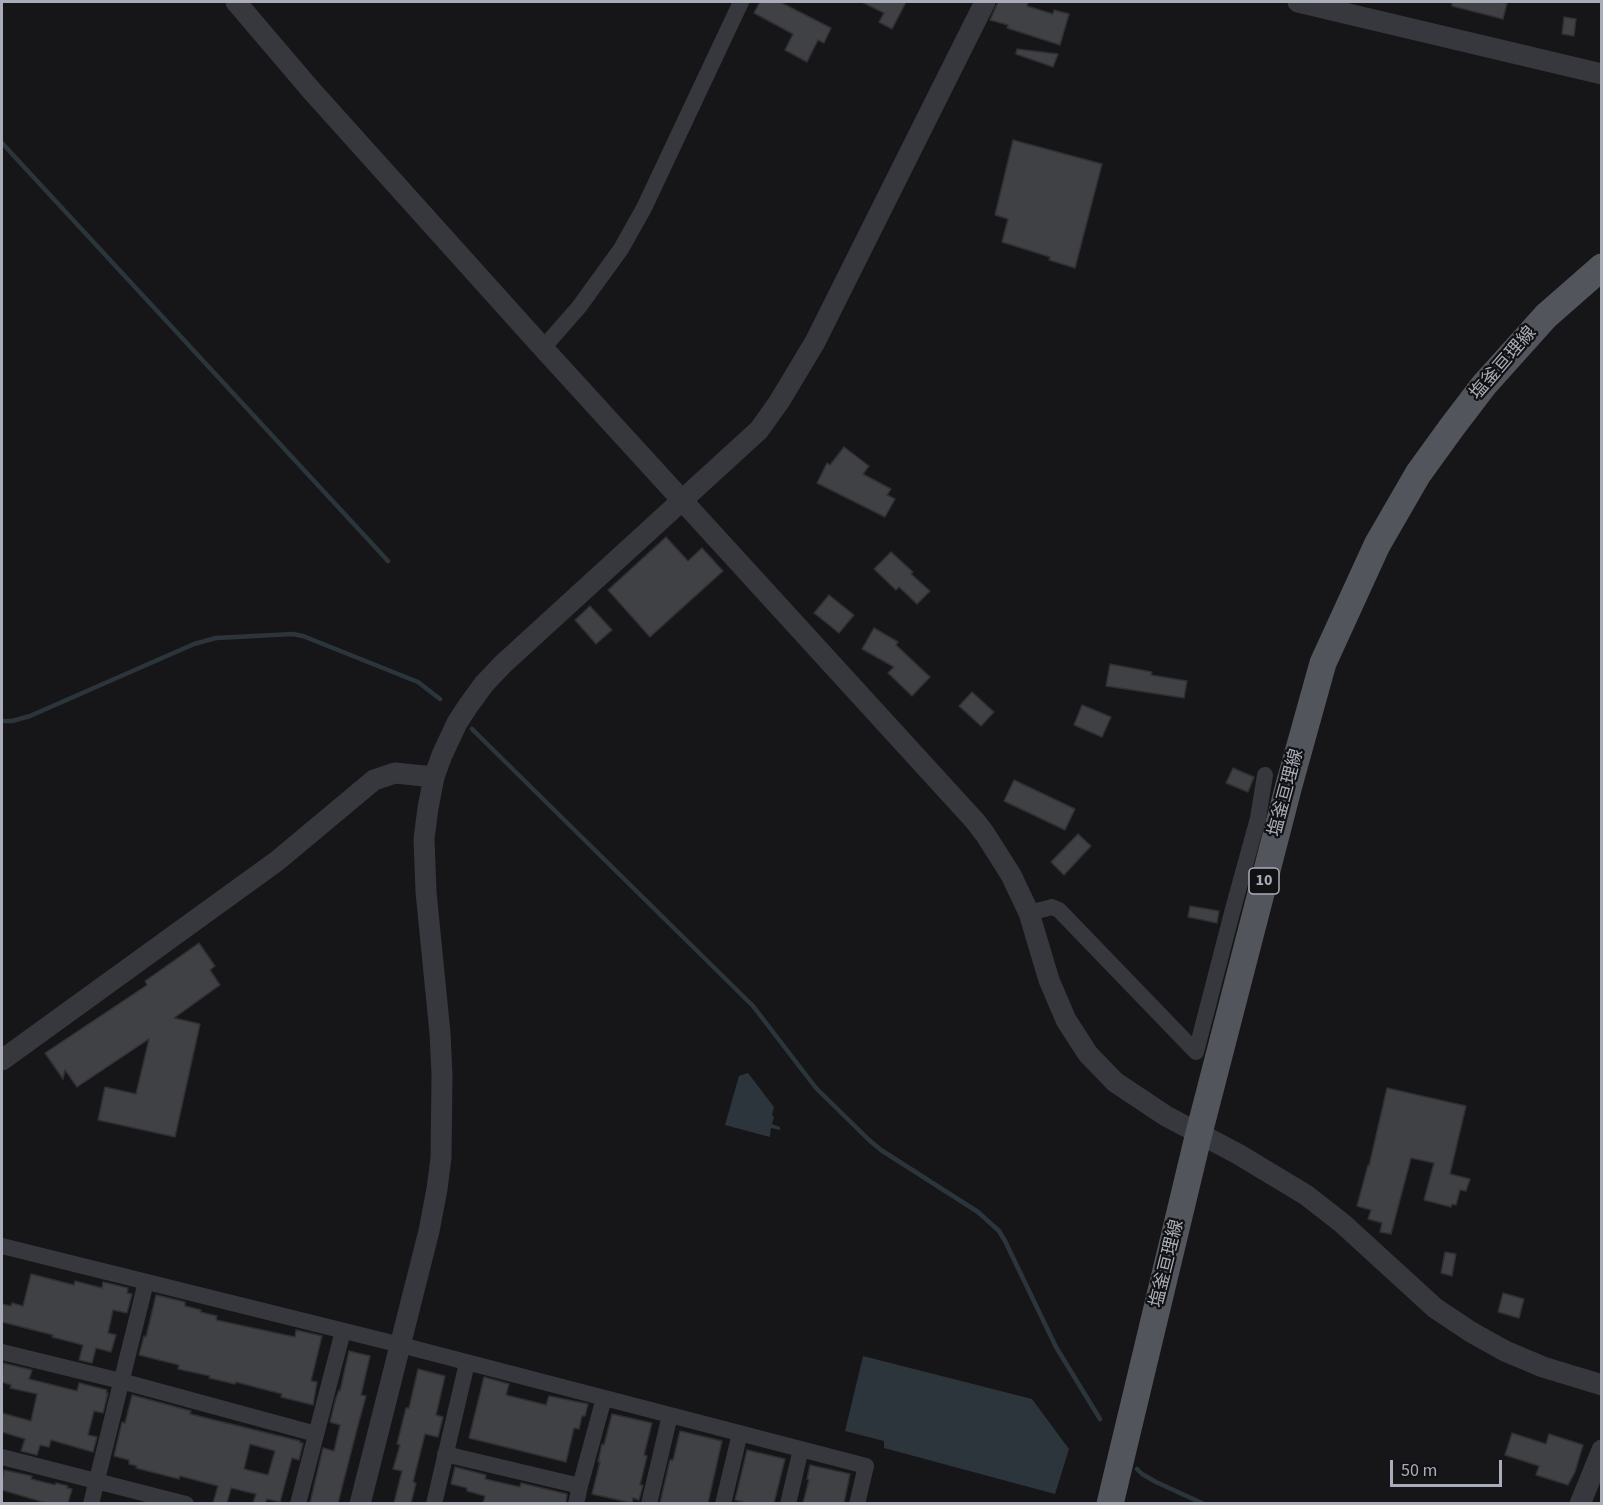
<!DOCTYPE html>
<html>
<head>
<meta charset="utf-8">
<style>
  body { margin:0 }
  #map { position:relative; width:1603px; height:1505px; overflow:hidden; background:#161618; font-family:"Source Sans 3",sans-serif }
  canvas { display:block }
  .frame { position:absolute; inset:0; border:3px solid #a8adb8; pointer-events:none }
  .scale { position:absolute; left:1390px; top:1460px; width:112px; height:27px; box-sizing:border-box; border:3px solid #a8adb8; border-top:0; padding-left:8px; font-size:18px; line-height:21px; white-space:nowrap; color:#a8adb8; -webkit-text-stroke:4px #111113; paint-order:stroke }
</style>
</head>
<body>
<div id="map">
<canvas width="1603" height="1505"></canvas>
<div class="frame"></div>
<div class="scale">50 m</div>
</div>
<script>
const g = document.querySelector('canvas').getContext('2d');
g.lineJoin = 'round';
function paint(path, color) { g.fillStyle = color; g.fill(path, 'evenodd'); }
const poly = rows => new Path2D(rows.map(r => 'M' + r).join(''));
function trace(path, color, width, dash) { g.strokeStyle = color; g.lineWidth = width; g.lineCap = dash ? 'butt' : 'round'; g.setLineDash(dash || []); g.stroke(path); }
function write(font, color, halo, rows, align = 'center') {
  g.font = font + ' "Source Sans 3","Noto Sans JP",sans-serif'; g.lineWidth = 4.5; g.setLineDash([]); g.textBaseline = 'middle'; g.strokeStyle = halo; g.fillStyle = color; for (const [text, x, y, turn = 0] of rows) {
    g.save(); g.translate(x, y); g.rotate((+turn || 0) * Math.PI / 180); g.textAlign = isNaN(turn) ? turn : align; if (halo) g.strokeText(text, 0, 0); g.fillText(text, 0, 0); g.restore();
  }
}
paint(poly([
  [748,1073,774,1107,772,1115,774,1117,772,1124,780,1127,780,1130,771,1128,770,1137,725,1125,739,1076],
  [863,1356,1032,1399,1069,1449,1055,1494,884,1448,884,1441,845,1431]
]), '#2c353c');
trace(poly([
  [2,143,388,561],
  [2,721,12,721,30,716,194,644,216,638,293,634,303,636,418,682,440,699],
  [472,729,753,1006,816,1088,869,1140,881,1150,978,1212,999,1231,1005,1241,1056,1347,1100,1419],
  [1137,1469,1142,1474,1156,1482,1204,1504]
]), '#2c353c', 4.5);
const building = poly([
  [760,2,780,2,831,28,824,43,818,40,807,62,785,50,793,34,754,13,760,2],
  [862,2,906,2,892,29,879,22,884,13,862,2],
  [998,2,1028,2,1027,6,1053,14,1054,10,1069,14,1060,45,1007,28,1008,25,990,20,998,2],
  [1452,2,1500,2,1507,3,1503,19,1452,6,1452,2],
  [1564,17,1576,19,1574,36,1562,34,1564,17],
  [1017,49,1058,54,1053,67,1016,54,1017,49],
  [1013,140,1102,164,1075,268,1049,260,1050,257,1002,242,1008,219,995,215,1013,140],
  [844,447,869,466,863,474,891,489,887,495,895,499,885,517,817,483,827,463,830,465,844,447],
  [666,537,688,561,702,548,723,571,650,637,608,590,666,537],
  [891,552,913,572,911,574,930,591,917,604,899,587,896,590,874,569,891,552],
  [829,595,854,615,839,633,814,613,829,595],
  [590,606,612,630,596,644,575,620,590,606],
  [874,628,898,642,896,645,930,677,912,696,888,673,894,667,862,649,874,628],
  [1110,664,1152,672,1151,675,1187,681,1184,698,1106,686,1110,664],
  [972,692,994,712,981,726,959,706,972,692],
  [1082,705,1111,717,1102,737,1074,725,1082,705],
  [1233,768,1254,777,1248,792,1226,783,1233,768],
  [1014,780,1075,809,1065,830,1004,801,1014,780],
  [1078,834,1091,846,1064,875,1051,862,1078,834],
  [1190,906,1219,911,1217,923,1188,917,1190,906],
  [199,943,215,966,210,970,220,985,174,1018,200,1024,175,1137,98,1120,105,1087,136,1094,149,1039,77,1087,65,1070,63,1079,45,1053,147,985,145,981,199,943],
  [1387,1088,1466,1106,1450,1174,1470,1179,1466,1191,1460,1190,1456,1205,1452,1204,1451,1207,1424,1200,1434,1163,1411,1158,1391,1234,1380,1232,1382,1223,1368,1219,1371,1210,1357,1206,1368,1165,1369,1166,1387,1088],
  [1445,1252,1456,1254,1452,1276,1441,1273,1445,1252],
  [31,1274,74,1285,75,1281,102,1288,103,1282,128,1288,127,1293,132,1294,127,1313,113,1310,108,1333,116,1335,111,1352,96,1348,92,1363,79,1360,83,1345,52,1337,53,1335,2,1322,2,1304,11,1306,12,1303,23,1306,31,1274],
  [1503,1293,1524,1299,1519,1318,1498,1312,1503,1293],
  [156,1295,185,1302,185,1306,201,1310,200,1312,217,1316,216,1320,295,1337,296,1330,322,1336,311,1381,317,1382,313,1405,281,1397,282,1394,236,1382,235,1384,209,1378,210,1376,178,1369,179,1365,139,1355,144,1336,146,1337,156,1295],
  [349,1351,370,1356,361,1395,366,1396,357,1429,338,1503,310,1503,323,1448,334,1451,340,1425,330,1422,336,1398,339,1390,340,1391,349,1351],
  [3,1363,32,1370,29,1379,77,1391,79,1383,107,1390,106,1393,108,1393,103,1413,94,1411,88,1435,97,1437,93,1452,51,1440,49,1447,40,1445,37,1455,21,1451,25,1439,2,1432,2,1413,31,1421,37,1394,10,1388,11,1385,2,1382,3,1363],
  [418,1369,445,1376,436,1415,443,1417,438,1437,425,1434,413,1482,416,1483,411,1503,394,1503,402,1471,393,1469,400,1445,397,1444,406,1408,409,1408,418,1369],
  [484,1377,509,1384,506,1395,546,1405,549,1396,588,1404,585,1416,582,1416,579,1429,574,1428,566,1462,469,1438,484,1377],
  [132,1395,191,1411,190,1414,300,1441,300,1443,303,1443,299,1460,292,1458,280,1502,267,1499,265,1503,253,1503,256,1494,231,1488,227,1503,213,1503,218,1486,180,1476,179,1479,136,1468,137,1466,129,1464,129,1460,114,1456,122,1422,125,1423,132,1395],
  [250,1444,275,1451,268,1475,244,1469,250,1444],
  [612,1414,652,1423,644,1455,647,1456,640,1485,643,1485,639,1500,633,1498,632,1503,592,1494,600,1462,598,1462,602,1444,604,1445,612,1414],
  [680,1431,722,1441,708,1503,660,1503,670,1460,673,1460,680,1431],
  [1512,1433,1546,1444,1549,1434,1583,1445,1575,1472,1568,1485,1536,1475,1539,1466,1505,1455,1512,1433],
  [747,1450,785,1459,774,1503,747,1503,735,1500,747,1450],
  [810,1465,850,1474,844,1503,803,1503,809,1480,807,1479,810,1465],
  [455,1467,486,1475,485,1479,520,1487,521,1483,567,1494,566,1503,483,1503,485,1496,467,1491,467,1488,451,1484,455,1467],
  [4,1470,32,1476,31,1479,55,1485,56,1483,68,1486,67,1488,72,1489,68,1503,46,1503,2,1490,2,1480,4,1470]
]);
paint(building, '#404145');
trace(building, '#303034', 1.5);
trace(poly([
  [543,348,579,307,621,249,644,208,741,2],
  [1029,913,1052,907,1059,910,1196,1052,1233,909,1258,818,1265,775],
  [2,1246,401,1345,866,1466,857,1504],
  [2,1352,121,1381,316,1434],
  [445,1454,580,1486,604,1398],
  [2,1457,186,1504],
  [91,1504,146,1282],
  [298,1504,343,1331],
  [434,1504,467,1363],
  [576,1504,580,1486],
  [649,1504,670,1415],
  [723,1504,740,1433],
  [788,1504,801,1449]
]), '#37383d', 16);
trace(poly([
  [236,2,311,90,543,348,975,821,985,834,1011,875,1029,913,1049,980,1066,1020,1088,1054,1115,1082,1166,1116,1238,1154,1306,1195,1342,1223,1435,1308,1471,1332,1505,1351,1543,1367,1602,1385],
  [1298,2,1602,74],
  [2,1060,277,861,374,780,395,773,434,777],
  [360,1504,429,1231,437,1189,441,1158,442,1075,440,1033,426,892,424,839,428,808,434,777,442,755,457,723,468,706,484,684,503,664,759,430,779,402,815,342,985,2],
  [1580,1504,1602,1450]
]), '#37383d', 21);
trace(poly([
  [1110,1504,1199,1133,1289,785,1323,663,1377,545,1418,474,1452,427,1484,385,1546,316,1602,267]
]), '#53555c', 27);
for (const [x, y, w] of [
  [1264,881,30]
]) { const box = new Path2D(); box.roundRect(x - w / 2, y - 13, w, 26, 4.5); g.fillStyle = '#111113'; g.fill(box); trace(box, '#a8adb8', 1.5); }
write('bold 16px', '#a8adb8', null, [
  ["10",1264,881]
]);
write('18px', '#a8adb8', '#111113', [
  ["塩釜亘理線",1504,364,-49],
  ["塩釜亘理線",1287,793,-75],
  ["塩釜亘理線",1168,1264,-76]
]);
</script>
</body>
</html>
